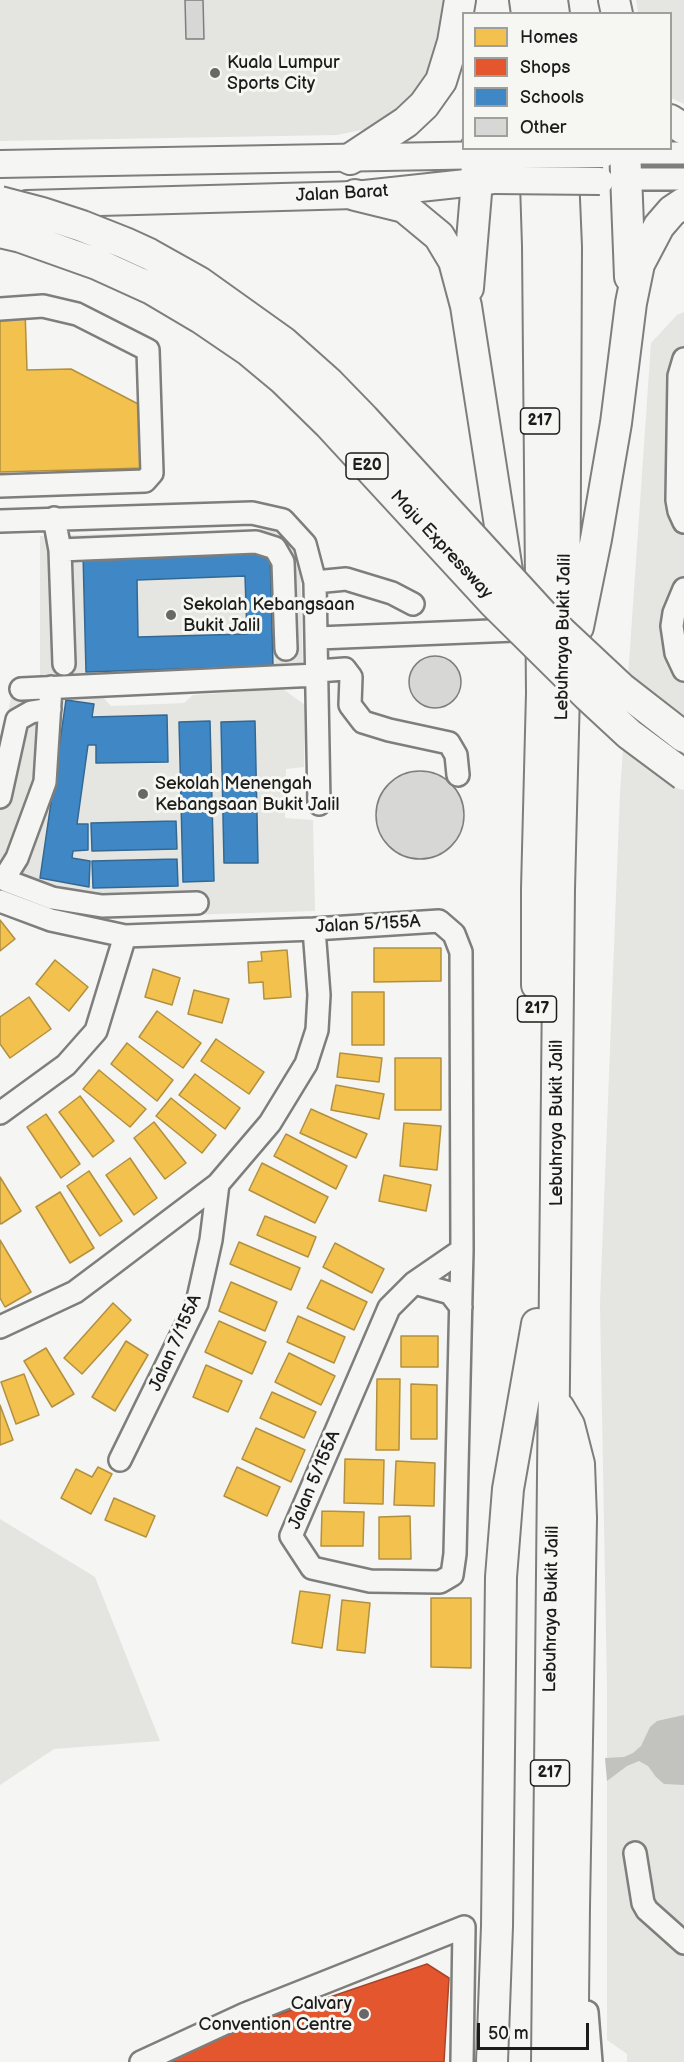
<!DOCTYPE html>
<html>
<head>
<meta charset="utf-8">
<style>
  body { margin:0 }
  #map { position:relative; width:684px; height:2062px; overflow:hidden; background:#f5f5f3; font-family:"Balsamiq Sans",sans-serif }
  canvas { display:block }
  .legend { position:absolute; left:462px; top:12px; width:210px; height:138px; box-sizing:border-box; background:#f6f6f2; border:2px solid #9f9f9c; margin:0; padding:8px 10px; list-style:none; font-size:18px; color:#1c1c1c }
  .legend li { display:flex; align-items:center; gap:12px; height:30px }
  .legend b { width:30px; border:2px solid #9f9f9c }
  .scale { position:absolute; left:477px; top:2023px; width:112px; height:27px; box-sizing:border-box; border:3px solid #1c1c1c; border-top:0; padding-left:8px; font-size:18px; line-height:21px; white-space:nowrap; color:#1c1c1c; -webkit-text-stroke:4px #f6f6f2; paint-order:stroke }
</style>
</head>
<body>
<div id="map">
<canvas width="684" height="2062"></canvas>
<ul class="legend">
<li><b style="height:16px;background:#f2c14e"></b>Homes</li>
<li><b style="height:16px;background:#e4572e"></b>Shops</li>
<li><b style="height:16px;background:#3f88c5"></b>Schools</li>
<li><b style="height:16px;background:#d7d7d6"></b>Other</li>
</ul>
<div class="scale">50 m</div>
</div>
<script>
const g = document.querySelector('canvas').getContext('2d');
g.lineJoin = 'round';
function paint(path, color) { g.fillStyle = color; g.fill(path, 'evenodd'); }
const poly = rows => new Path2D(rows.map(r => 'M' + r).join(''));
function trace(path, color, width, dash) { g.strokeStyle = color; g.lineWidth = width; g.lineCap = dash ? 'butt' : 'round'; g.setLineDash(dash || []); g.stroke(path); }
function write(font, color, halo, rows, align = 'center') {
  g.font = font + ' "Balsamiq Sans",sans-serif'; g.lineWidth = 6; g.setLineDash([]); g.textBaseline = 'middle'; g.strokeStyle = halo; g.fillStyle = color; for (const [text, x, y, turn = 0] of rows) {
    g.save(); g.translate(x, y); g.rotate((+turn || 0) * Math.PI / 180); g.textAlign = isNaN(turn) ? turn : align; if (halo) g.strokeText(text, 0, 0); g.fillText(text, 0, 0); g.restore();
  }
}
paint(poly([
  [636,0,684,0,684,104,671,98,670,14,638,13],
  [684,312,684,2062,627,2062,627,2054,607,2040,607,1688,600,1304,620,793,651,343,677,315],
  [272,529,300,557,303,673,40,681,40,536],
  [283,689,305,705,304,767,286,769,285,818,313,820,315,911,121,917,44,903,0,884,0,754,11,697,101,695,111,706,184,703,193,695]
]), '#e5e5e2');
paint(poly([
  [0,0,447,0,437,56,421,91,398,112,371,128,337,135,0,141],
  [0,1519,95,1577,160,1741,54,1749,0,1785]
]), '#e4e4e1');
paint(poly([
  [684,1715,684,1785,664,1784,656,1777,648,1766,639,1761,627,1766,607,1781,605,1758,624,1757,633,1753,641,1746,650,1727,657,1721]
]), '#c2c2bf');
const homes = poly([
  [25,310,27,370,71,369,142,406,144,468,0,472,0,311,25,310],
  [0,920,15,939,0,951,0,920],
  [374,948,441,948,441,981,374,982,374,948],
  [287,950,291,997,264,999,263,982,249,983,248,962,262,961,261,952,287,950],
  [55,960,88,987,69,1011,36,984,55,960],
  [153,969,180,978,172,1005,145,997,153,969],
  [194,990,229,999,222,1023,188,1014,194,990],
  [352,992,384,992,384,1045,352,1045,352,992],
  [29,997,51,1029,10,1058,0,1044,0,1017,29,997],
  [157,1011,201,1043,183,1068,139,1037,157,1011],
  [216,1039,264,1072,249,1094,201,1061,216,1039],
  [127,1043,173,1080,157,1101,111,1064,127,1043],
  [340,1053,382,1058,379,1082,337,1077,340,1053],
  [395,1058,441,1058,441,1110,395,1110,395,1058],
  [99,1070,146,1109,130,1127,83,1089,99,1070],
  [195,1074,240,1108,225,1129,179,1095,195,1074],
  [336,1085,384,1094,379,1119,331,1110,336,1085],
  [80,1096,114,1141,93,1157,59,1112,80,1096],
  [171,1098,216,1135,202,1153,156,1116,171,1098],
  [311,1109,367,1134,356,1158,300,1133,311,1109],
  [46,1114,80,1164,61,1178,27,1127,46,1114],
  [154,1122,186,1163,165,1179,134,1138,154,1122],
  [404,1123,441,1126,437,1170,400,1166,404,1123],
  [286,1134,347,1166,336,1189,274,1156,286,1134],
  [130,1158,157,1198,134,1215,106,1175,130,1158],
  [262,1163,328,1197,315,1223,249,1190,262,1163],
  [89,1171,122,1221,100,1236,67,1186,89,1171],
  [384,1175,431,1185,426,1211,379,1201,384,1175],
  [0,1177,21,1211,1,1224,0,1223,0,1177],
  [60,1192,94,1248,70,1263,36,1207,60,1192],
  [265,1216,316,1237,308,1257,257,1235,265,1216],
  [0,1240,31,1292,5,1307,0,1298,0,1240],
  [239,1242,300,1268,291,1290,230,1264,239,1242],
  [335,1243,384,1269,372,1293,323,1267,335,1243],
  [321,1280,367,1302,354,1330,307,1308,321,1280],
  [231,1282,277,1302,265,1331,219,1311,231,1282],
  [113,1303,131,1320,82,1374,64,1358,113,1303],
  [298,1316,345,1337,334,1363,287,1342,298,1316],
  [219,1321,266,1342,252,1374,205,1352,219,1321],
  [401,1336,438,1336,438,1367,401,1367,401,1336],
  [126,1341,148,1355,115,1411,92,1397,126,1341],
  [46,1348,74,1394,52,1407,24,1361,46,1348],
  [289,1353,335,1376,321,1405,275,1382,289,1353],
  [206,1365,242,1381,228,1412,193,1397,206,1365],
  [24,1374,39,1415,16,1424,1,1382,24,1374],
  [377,1379,400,1379,399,1450,376,1450,377,1379],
  [411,1384,437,1385,437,1439,411,1439,411,1384],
  [272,1392,316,1412,304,1438,260,1418,272,1392],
  [0,1405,13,1440,0,1445,0,1405],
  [256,1428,305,1450,291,1482,242,1459,256,1428],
  [345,1459,384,1460,383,1504,344,1503,345,1459],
  [396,1461,435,1463,434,1506,394,1505,396,1461],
  [98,1467,112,1474,91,1514,61,1498,76,1469,92,1477,98,1467],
  [237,1467,280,1487,267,1516,224,1496,237,1467],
  [114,1498,155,1516,146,1537,105,1520,114,1498],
  [322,1511,364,1512,363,1546,321,1546,322,1511],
  [410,1516,411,1559,379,1559,379,1517,410,1516],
  [300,1591,330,1595,322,1648,292,1643,300,1591],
  [431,1598,471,1598,471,1668,431,1667,431,1598],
  [342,1600,370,1603,365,1653,337,1650,342,1600]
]);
paint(homes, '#f2c14e');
trace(homes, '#b2903f', 1.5);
const shops = poly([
  [427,1964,449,1978,444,2062,150,2062,177,2049,427,1964]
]);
paint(shops, '#e4572e');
trace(shops, '#a84529', 1.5);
const schools = poly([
  [270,549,273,666,86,672,83,554,270,549],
  [245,576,247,634,138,637,137,580,245,576],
  [66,700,94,704,92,717,167,715,168,762,96,763,96,745,88,745,77,824,88,824,88,850,73,851,72,858,90,861,89,887,40,878,66,700],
  [210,721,214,881,183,882,179,722,210,721],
  [255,721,258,863,224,863,221,722,255,721],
  [176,821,177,849,92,851,91,823,176,821],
  [177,859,178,886,93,888,92,861,177,859]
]);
paint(schools, '#3f88c5');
trace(schools, '#346892', 1.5);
const building = poly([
  [185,0,203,0,204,39,186,39,185,0],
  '409 682a26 26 0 1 1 52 0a26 26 0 1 1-52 0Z',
  '376 815a44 44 0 1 1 88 0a44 44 0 1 1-88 0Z'
]);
paint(building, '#d7d7d6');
trace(building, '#7e7e7d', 1.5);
const minor = poly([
  [626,153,684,153],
  [626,179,684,179],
  [0,309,43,306,77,314,148,350,152,473,145,481,0,486],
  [684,359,679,376,677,500,679,511,684,522],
  [54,518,60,550,64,664],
  [0,521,252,513,283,520,305,544,315,582,319,804],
  [60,550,256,542,275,548,283,562,286,649],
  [315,582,346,579,392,593,413,604],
  [684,589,674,613,672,626,676,653,684,670],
  [318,638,515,630],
  [317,671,345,669,351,677,350,705,363,722,389,730,449,743,456,755,458,775],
  [51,687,45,782,17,858,7,874,7,881,52,898,102,906,197,903],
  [21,689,317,675],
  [0,797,17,720,31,712,50,709],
  [0,901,51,920,125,936,314,929,439,921,454,934,461,952,462,1250,455,1554,452,1575,440,1582,370,1581,312,1568,291,1536,389,1308,414,1283,462,1250],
  [0,1113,66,1065,96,1031,125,936],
  [414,1283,450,1293,461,1307],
  [0,1327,75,1292,107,1268,218,1184,270,1123,306,1064,317,1030,319,995,314,929],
  [120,1460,197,1303,211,1240,218,1184],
  [635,1853,643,1903,647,1910,684,1943],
  [587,2012,591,2062],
  [141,2062,245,2014,464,1927,462,2062]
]);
const major = poly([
  [0,164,493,155],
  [27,204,355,195,494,180]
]);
const highway = poly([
  [525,0,527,14],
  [552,0,554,14],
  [614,0,617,14],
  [670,120,684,129],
  [625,148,630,277],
  [535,151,538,246,542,693,537,889,537,985],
  [350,159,406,122,424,105,441,81,453,42,460,0],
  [355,195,404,207,439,236,454,261,466,306,510,590],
  [468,288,477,181,476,148],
  [578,627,596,539,616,423,631,303,639,264,659,226,672,211,684,203],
  [559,1408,569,1425,579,1464,581,1518,574,1906,573,2002,576,2062],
  [492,2062,497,1926,501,1577,508,1489,537,1324],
  [547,2062,559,889,564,692,566,247,562,151]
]);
trace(minor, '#7e7e7d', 26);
trace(major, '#7e7e7d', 30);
trace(highway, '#7e7e7d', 34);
trace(minor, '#f5f5f3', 21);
trace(major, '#f5f5f3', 26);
trace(highway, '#f5f5f3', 30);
const majorBridge = poly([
  [493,155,603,154],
  [494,180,600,181]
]);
const highwayBridge = poly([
  [0,202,42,213,82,226,125,243,149,254,199,282,283,342,329,383,364,419,543,615,621,688,684,737],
  [0,232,21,237,97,264,152,289,201,318,248,350,284,380,329,424,494,603,588,696,629,734,684,775]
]);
trace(majorBridge, '#7e7e7d', 30, []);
trace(highwayBridge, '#7e7e7d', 34, []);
trace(majorBridge, '#f5f5f3', 26);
trace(highwayBridge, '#f5f5f3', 30);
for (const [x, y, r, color] of [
  [215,73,6,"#686867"],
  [171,615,6,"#686867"],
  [143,794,6,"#686867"],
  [364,2014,6,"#686867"]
]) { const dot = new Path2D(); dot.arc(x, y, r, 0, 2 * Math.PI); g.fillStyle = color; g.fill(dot); trace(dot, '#f6f6f2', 2); }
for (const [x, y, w] of [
  [540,421,39],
  [367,466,42],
  [537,1009,39],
  [550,1773,39]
]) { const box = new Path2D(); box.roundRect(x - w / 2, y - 13, w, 26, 4.5); g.fillStyle = '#f6f6f2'; g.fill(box); trace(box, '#1c1c1c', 1.5); }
write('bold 16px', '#1c1c1c', null, [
  ["217",540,421],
  ["E20",367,466],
  ["217",537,1009],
  ["217",550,1773]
]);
write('18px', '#1c1c1c', '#f6f6f2', [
  ["Kuala Lumpur",227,63],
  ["Sports City",227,84],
  ["Sekolah Kebangsaan",183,605],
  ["Bukit Jalil",183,626],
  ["Sekolah Menengah",155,784],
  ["Kebangsaan Bukit Jalil",155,805],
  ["Calvary",352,2004,"right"],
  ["Convention Centre",352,2025,"right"]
], 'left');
write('18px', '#1c1c1c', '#f6f6f2', [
  ["Jalan Barat",342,194,-3],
  ["Maju Expressway",441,545,47],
  ["Lebuhraya Bukit Jalil",564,637,-89],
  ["Jalan 5/155A",368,925,-3],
  ["Lebuhraya Bukit Jalil",557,1123,-90],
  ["Jalan 7/155A",176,1343,-66],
  ["Jalan 5/155A",315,1480,-67],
  ["Lebuhraya Bukit Jalil",552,1609,-89]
]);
</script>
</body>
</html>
